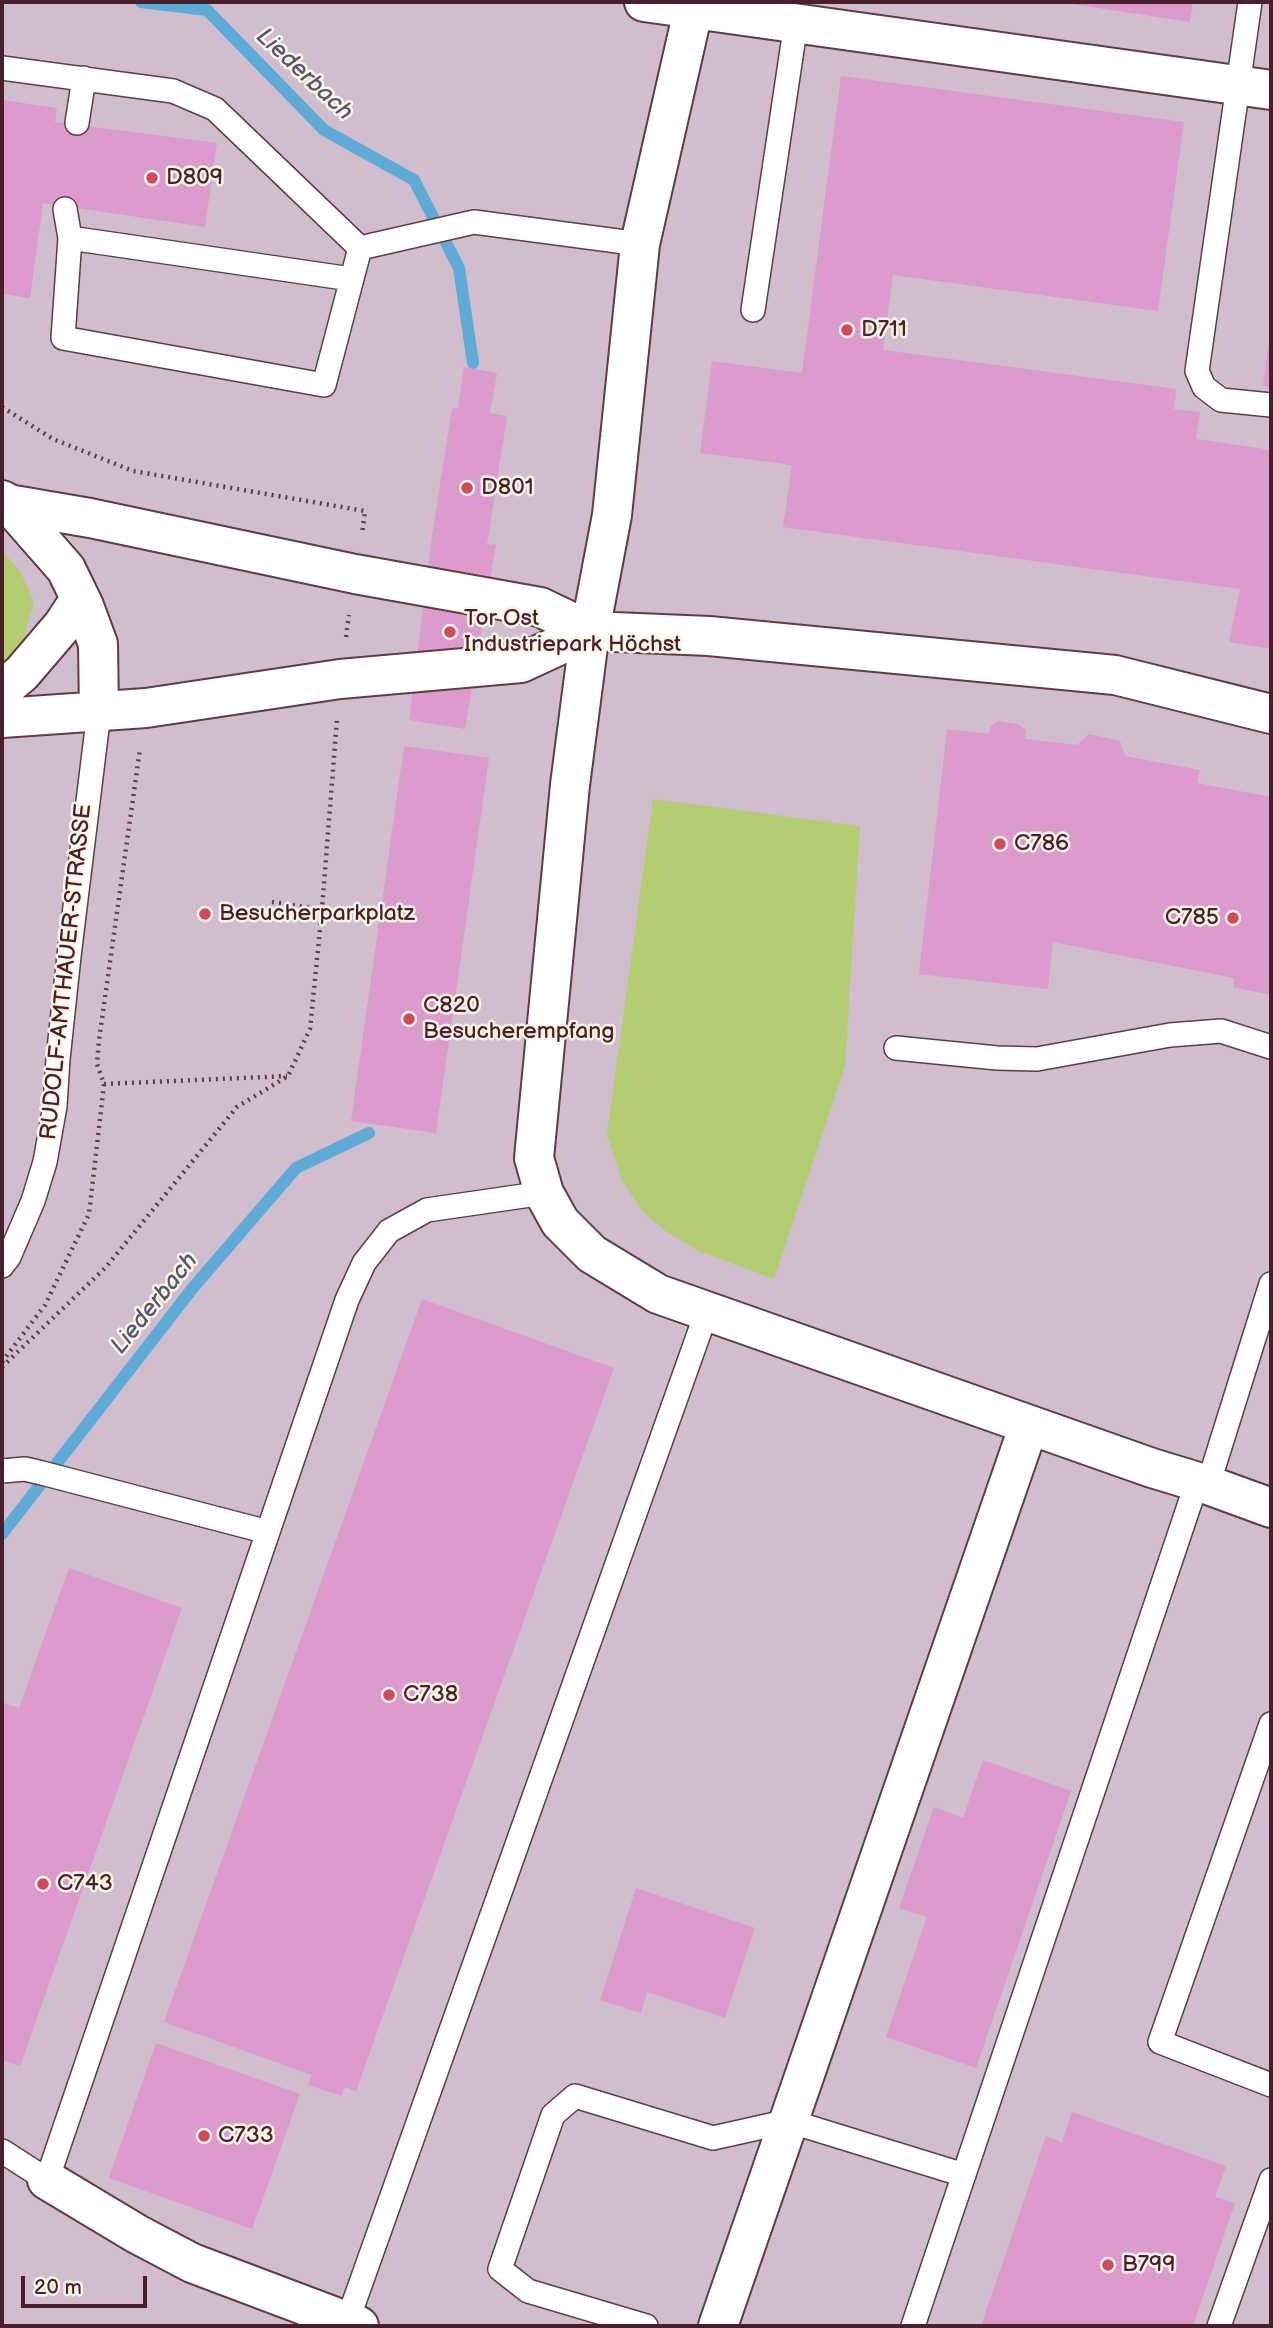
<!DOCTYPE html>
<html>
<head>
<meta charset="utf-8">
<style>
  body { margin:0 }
  #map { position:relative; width:1273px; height:2328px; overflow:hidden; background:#e8e0ba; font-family:"Balsamiq Sans",sans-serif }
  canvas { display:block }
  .frame { position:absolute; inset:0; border:4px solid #4a1f2b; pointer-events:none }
  .scale { position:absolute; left:21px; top:2276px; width:126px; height:32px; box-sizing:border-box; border:4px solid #4a1f2b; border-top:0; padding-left:9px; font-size:21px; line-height:24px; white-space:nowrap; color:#4a1f2b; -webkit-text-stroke:5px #fcf5e5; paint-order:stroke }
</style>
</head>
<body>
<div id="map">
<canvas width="1273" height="2328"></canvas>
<div class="frame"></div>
<div class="scale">20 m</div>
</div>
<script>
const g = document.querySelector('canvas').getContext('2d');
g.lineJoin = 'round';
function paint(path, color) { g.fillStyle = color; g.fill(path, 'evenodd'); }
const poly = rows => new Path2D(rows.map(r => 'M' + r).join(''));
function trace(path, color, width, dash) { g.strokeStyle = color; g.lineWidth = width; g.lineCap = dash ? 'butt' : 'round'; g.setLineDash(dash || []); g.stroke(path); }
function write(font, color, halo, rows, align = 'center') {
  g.font = font + ' "Balsamiq Sans",sans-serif'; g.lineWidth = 5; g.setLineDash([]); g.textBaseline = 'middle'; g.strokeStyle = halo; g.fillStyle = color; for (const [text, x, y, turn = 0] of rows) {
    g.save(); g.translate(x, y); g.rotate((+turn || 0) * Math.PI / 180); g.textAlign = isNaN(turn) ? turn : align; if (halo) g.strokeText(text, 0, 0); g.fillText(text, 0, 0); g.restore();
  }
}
paint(poly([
  [2,2,1271,2,1271,2326,2,2326]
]), '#d0bdce');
paint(poly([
  [2,550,21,573,34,603,23,640,9,659,2,664],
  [653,799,860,826,845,1066,774,1279,699,1251,667,1232,643,1212,621,1179,607,1134]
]), '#b5cd72');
trace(poly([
  [141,2,207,10,324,130,414,180,459,268,473,363],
  [2,1534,192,1289,296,1168,369,1133]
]), '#5eabd7', 12);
paint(poly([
  [1059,2,1193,2,1190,22],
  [841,76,1184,122,1158,311,893,275,883,350,1176,389,1174,409,1200,412,1196,439,1271,450,1271,649,1229,642,1240,589,783,527,792,465,700,453,712,361,802,373],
  [2,100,57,108,55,122,217,143,205,227,43,203,30,298,2,294],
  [1270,336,1271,336,1271,387,1263,386],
  [464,367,497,373,490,413,507,416,487,545,496,544,465,729,409,720,432,536,452,408,458,408],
  [998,721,1018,724,1026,730,1025,739,1077,745,1089,734,1120,741,1125,756,1200,770,1197,783,1271,797,1271,995,1233,987,1234,978,1053,942,1048,989,919,974,947,729,989,734,990,726],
  [404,746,489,758,436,1133,351,1121],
  [422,1299,614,1368,356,2091,345,2087,342,2096,308,2085,312,2075,164,2022],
  [69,1568,182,1608,20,2066,2,2060,2,1702,19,1708],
  [983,1760,1071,1791,976,2068,886,2037,927,1917,899,1908,934,1807,963,1818],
  [636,1888,755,1928,725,2018,647,1992,641,2013,600,2000],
  [156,2043,300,2094,252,2229,109,2178],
  [1072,2112,1226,2166,1215,2197,1235,2203,1193,2326,981,2326,1046,2136,1062,2142]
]), '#dc9acd');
const lane = poly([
  [1250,2,1197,371,1204,387,1221,400,1271,405],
  [2,68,173,91,215,109,360,248],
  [77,123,84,78],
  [65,209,70,238,63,338,324,385,360,248],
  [70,238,351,279],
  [360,248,474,222,640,244],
  [753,310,796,23],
  [896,1048,997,1058,1037,1059,1170,1035,1221,1031,1271,1047],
  [2,1266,9,1257,33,1201,45,1162,55,1106,58,1059,69,956,99,712],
  [2,1471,25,1469,42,1473,268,1532],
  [1208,1485,1271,1284],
  [1271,1724,1160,2042,1271,2085],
  [2,2151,47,2180,347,1300,364,1263,389,1231,427,1210,544,1193],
  [347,2322,707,1311],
  [646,2326,528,2291,500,2269,553,2115,575,2096,713,2138,789,2121,964,2175],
  [913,2326,1197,1482],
  [1219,2326,1271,2180]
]);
const street = poly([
  [644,2,1271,90],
  [695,2,640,244,612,515,590,631,570,785,534,1158,544,1193,560,1222,592,1254,658,1294,1152,1468,1208,1485,1271,1508],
  [2,500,9,504,66,569,84,606,98,644,99,712],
  [2,503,90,518,355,574,540,607,590,631,709,636,1115,675,1271,714],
  [2,690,22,673,63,625,80,599],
  [2,718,146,708,340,679,521,663,590,631],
  [47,2180,137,2234,192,2263,359,2326],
  [718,2326,1029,1425]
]);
trace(lane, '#623c40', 26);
trace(street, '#623c40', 42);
trace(poly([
  [2,407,53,439,133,471,365,511,362,534],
  [346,637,349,615],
  [272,902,379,918],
  [104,1084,287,1076],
  [2,1362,45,1305,89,1214,104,1084,97,1064,99,1040,140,749],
  [2,1367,106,1267,237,1107,288,1076,310,1029,322,909,337,719]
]), '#623c40', 4.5, [2, 5]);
trace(lane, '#fff', 23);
trace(street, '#fff', 38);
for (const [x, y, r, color] of [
  [152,178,7,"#d1495b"],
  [847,330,7,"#d1495b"],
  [467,488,7,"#d1495b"],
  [450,632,7,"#d1495b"],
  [1000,844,7,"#d1495b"],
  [205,914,7,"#d1495b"],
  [1233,918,7,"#d1495b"],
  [409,1019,7,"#d1495b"],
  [389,1695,7,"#d1495b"],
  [43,1884,7,"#d1495b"],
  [204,2136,7,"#d1495b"],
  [1108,2265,7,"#d1495b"]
]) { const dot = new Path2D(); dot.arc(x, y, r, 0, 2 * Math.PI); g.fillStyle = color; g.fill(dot); trace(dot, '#fcf5e5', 2.5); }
write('23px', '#4a1f2b', '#fcf5e5', [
  ["D809",166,178],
  ["D711",861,330],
  ["D801",481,488],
  ["Tor Ost",464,619],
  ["Industriepark Höchst",464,645],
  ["C786",1014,844],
  ["Besucherparkplatz",219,914],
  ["C785",1219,918,"right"],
  ["C820",423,1006],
  ["Besucherempfang",423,1032],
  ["C738",403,1695],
  ["C743",57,1884],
  ["C733",218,2136],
  ["B799",1122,2265]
], 'left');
write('23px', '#4a1f2b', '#fcf5e5', [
  ["RUDOLF-AMTHAUER-STRASSE",67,972,-84]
]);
write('italic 24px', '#525770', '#fcf5e5', [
  ["Liederbach",304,75,43],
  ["Liederbach",155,1304,-51]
]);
</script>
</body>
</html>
